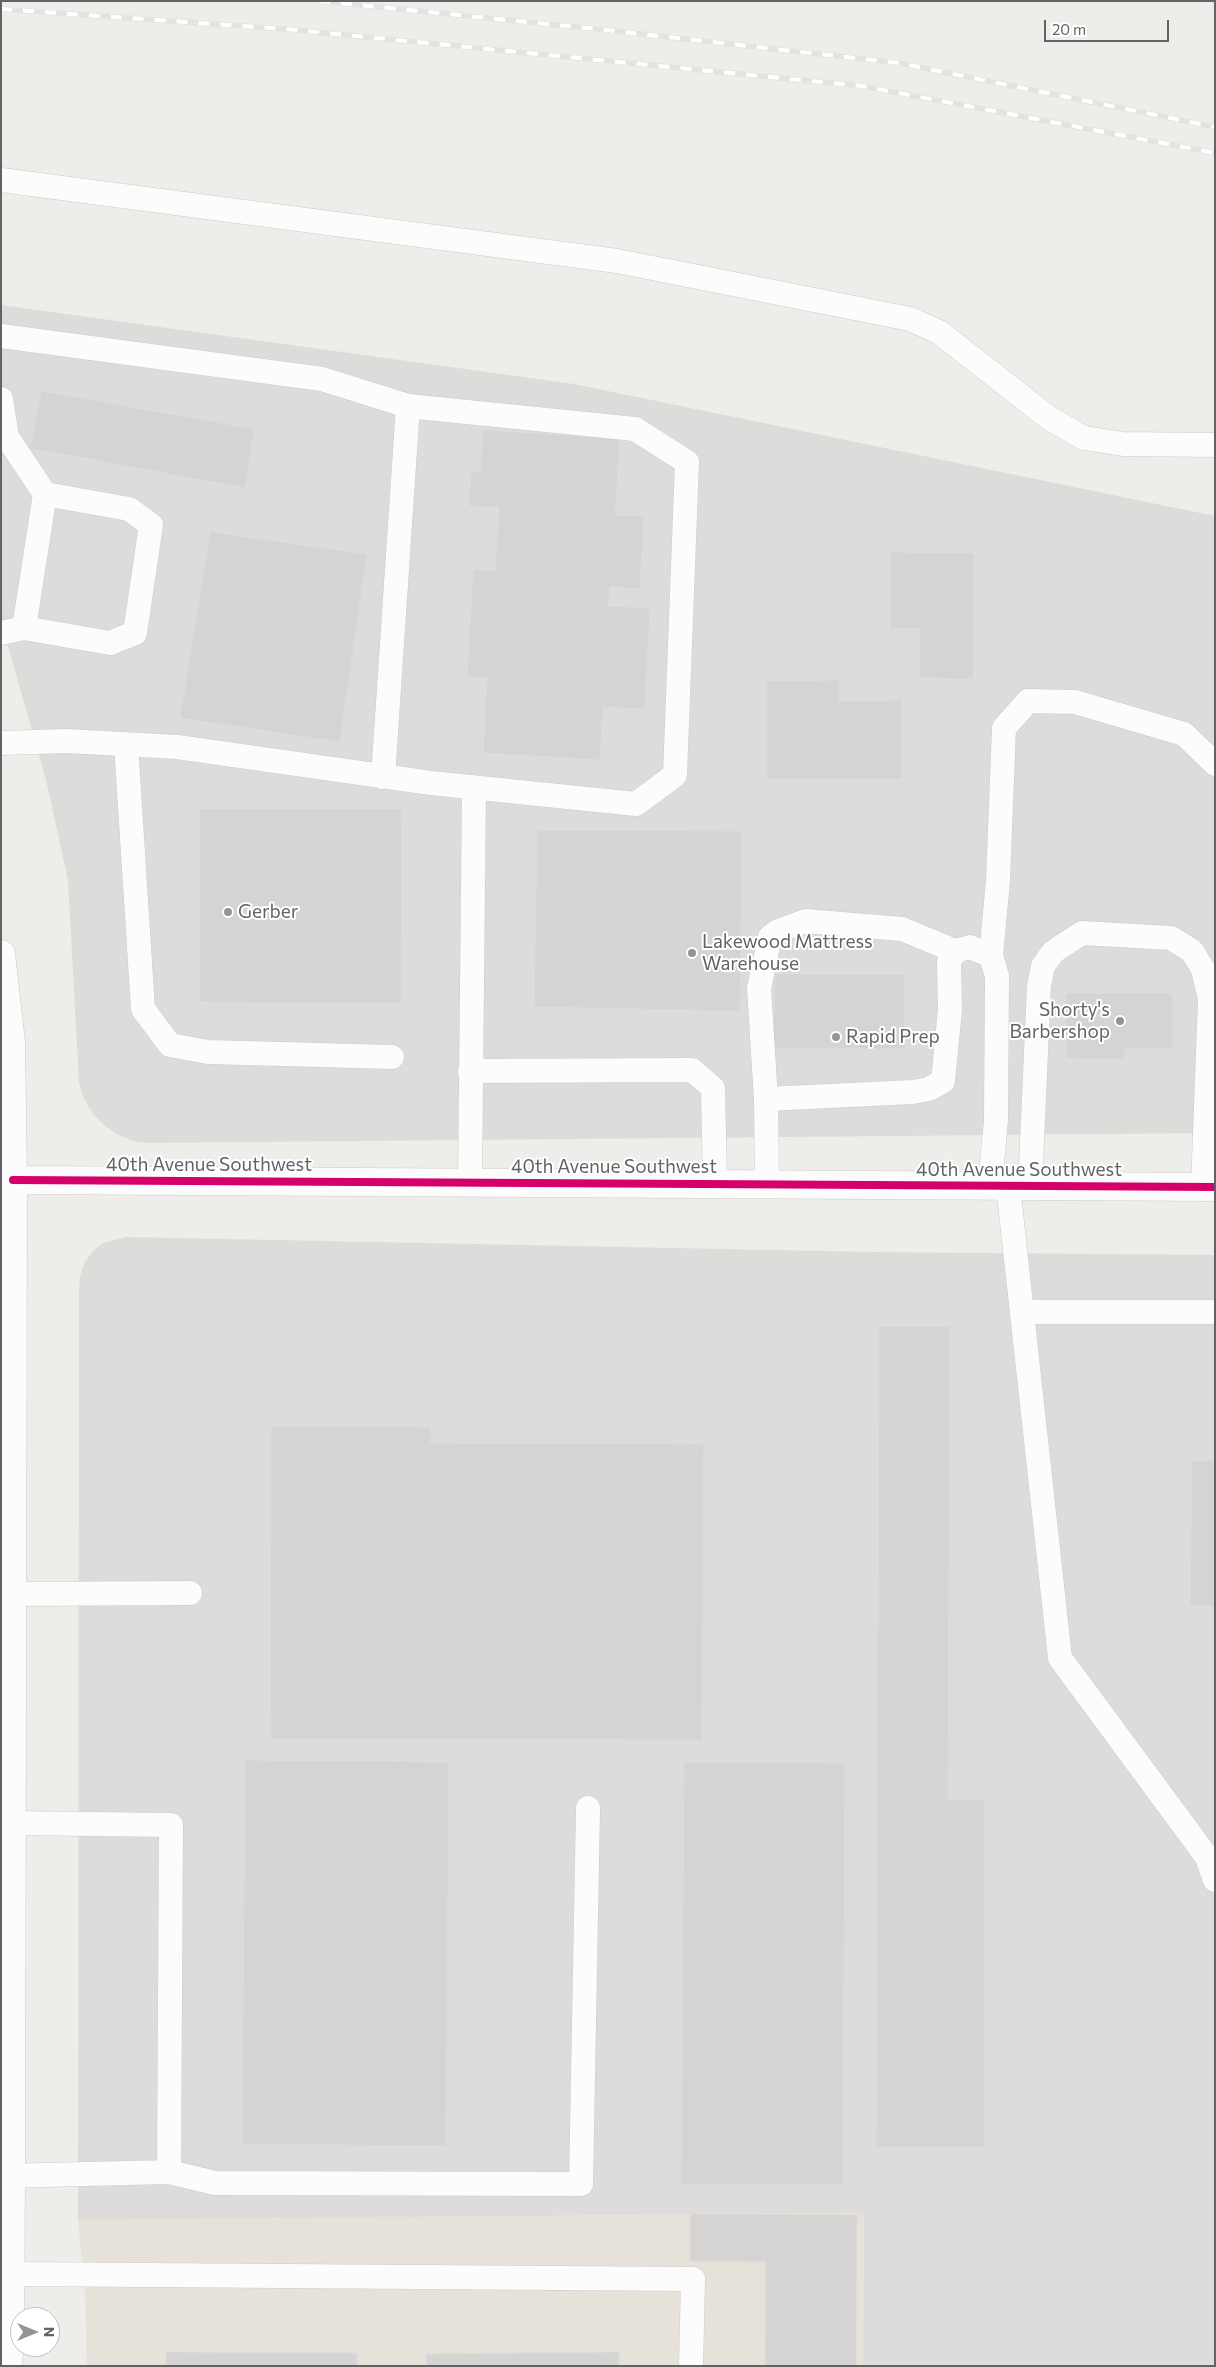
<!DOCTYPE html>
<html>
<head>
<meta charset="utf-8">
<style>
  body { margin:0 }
  #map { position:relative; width:1216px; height:2367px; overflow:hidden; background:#efedea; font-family:Commissioner,sans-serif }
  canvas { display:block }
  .frame { position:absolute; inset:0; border:2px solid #606467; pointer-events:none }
  .north { position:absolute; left:10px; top:2307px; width:50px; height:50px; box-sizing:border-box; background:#fff; border:1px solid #bfc1c2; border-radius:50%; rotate:90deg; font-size:14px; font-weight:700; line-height:20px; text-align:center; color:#606467 }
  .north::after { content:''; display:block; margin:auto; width:18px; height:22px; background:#929495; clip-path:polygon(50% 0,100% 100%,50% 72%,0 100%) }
  .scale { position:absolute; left:1044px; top:20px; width:125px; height:22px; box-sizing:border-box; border:2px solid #606467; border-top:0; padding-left:6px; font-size:15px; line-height:18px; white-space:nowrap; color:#606467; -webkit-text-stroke:4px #fff; paint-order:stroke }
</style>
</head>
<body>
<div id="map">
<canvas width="1216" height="2367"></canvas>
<div class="frame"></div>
<div class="north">N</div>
<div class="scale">20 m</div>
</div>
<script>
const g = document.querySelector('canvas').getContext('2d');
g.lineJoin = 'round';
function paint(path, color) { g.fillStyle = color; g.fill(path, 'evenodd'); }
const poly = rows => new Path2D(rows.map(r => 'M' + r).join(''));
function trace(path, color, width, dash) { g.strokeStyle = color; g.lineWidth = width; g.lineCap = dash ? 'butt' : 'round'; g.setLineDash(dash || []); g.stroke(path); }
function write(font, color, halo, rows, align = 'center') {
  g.font = font + ' Commissioner,sans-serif'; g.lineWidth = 4; g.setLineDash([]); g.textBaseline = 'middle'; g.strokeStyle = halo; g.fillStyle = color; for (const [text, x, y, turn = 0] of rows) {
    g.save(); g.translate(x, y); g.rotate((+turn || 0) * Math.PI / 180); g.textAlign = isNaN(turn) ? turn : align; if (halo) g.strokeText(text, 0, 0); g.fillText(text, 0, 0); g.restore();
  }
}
paint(poly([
  [864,2213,863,2366,87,2366,85,2293,78,2220]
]), '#e7e2d9');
paint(poly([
  [1,305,574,384,1215,516,1215,1133,149,1143,133,1141,118,1135,105,1126,93,1114,84,1099,79,1083,68,880,46,780,1,622],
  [126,1237,873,1252,1215,1255,1215,2366,863,2366,864,2213,78,2220,79,1290,80,1276,85,1262,93,1251,103,1243]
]), '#dedcda');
const building = poly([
  [41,391,254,429,245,488,30,448,41,391],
  [483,430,620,438,615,515,644,516,640,589,610,587,608,606,650,608,645,709,603,707,600,760,483,753,487,678,467,677,473,569,495,571,499,507,469,506,471,471,480,472,483,430],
  [210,532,367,554,340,742,180,718,210,532],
  [891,552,974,553,973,679,920,678,920,629,890,628,891,552],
  [839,680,839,701,902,700,902,779,766,779,766,681,839,680],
  [200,809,402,809,401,1003,199,1002,200,809],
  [537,830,742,831,740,1011,534,1007,537,830],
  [775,974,904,974,905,1049,773,1048,775,974],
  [1066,993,1173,993,1173,1049,1125,1049,1125,1059,1066,1058,1066,993],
  [879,1326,950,1326,948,1800,985,1800,984,2147,876,2147,879,1326],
  [271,1426,431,1427,431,1443,704,1444,702,1740,270,1739,271,1426],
  [1215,1460,1215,1606,1190,1605,1192,1461,1215,1460],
  [245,1760,449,1762,446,2146,242,2144,245,1760],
  [684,1762,845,1763,843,2185,681,2184,684,1762],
  [690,2214,857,2215,856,2366,765,2366,766,2262,690,2261,690,2214],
  [166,2352,357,2353,357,2366,166,2366,166,2352],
  [619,2352,619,2366,427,2366,426,2354,619,2352]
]);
paint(building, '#d6d4d3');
trace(building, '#dedcda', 1);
const lane = poly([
  [1,180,617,261,910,319,939,332,1049,418,1084,438,1123,444,1215,445],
  [1,336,322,379,408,406,635,429,687,462,675,775,636,804,431,783,177,747,67,741,1,743],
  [1,399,7,437,45,494,24,628,110,643,135,633,151,525,129,509,45,494],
  [1,633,24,628],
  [126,744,143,1009,170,1045,208,1052,392,1057],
  [383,777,408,406],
  [991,956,998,881,1004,728,1028,701,1075,702,1184,734,1215,764],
  [470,1071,692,1070,713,1088,715,1184],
  [766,1099,759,988,770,937,778,931,806,921,902,929,955,951],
  [470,1183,474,788],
  [767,1185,766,1099,913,1092,929,1089,943,1081,950,1010,949,962,955,951,970,947,991,956,997,976,996,1120,990,1186],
  [1008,1186,1060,1658,1207,1857,1215,1880],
  [1030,1186,1039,986,1043,966,1053,952,1082,933,1171,938,1192,951,1203,969,1210,999,1203,1187],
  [1022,1312,1215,1312],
  [12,1594,190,1593],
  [169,2172,215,2183,581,2184,588,1808],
  [1,2176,169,2172,171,1825,12,1823],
  [10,2274,693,2279,691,2366]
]);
const secondary = poly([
  [1,954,11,1042,13,1180,11,2175,10,2335,8,2366],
  [13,1180,1215,1187]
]);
trace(lane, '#cbcbca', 25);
trace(secondary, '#c9cac9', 29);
trace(lane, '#fdfcfc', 24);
trace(secondary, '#fdfcfc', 28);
const rail = poly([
  [319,1,597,29,899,63,1215,127],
  [1,9,285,29,862,86,1215,153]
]);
trace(rail, '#e3e3e2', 5.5);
trace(rail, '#fff', 4, [11]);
trace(poly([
  [13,1180,1215,1187]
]), '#d6006c', 8);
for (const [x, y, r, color] of [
  [228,912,5,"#929495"],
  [692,953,5,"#929495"],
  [1120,1021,5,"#929495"],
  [836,1037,5,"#929495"]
]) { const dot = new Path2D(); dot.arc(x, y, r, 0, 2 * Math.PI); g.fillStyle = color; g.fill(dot); trace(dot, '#fff', 2); }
write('19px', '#606467', '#fff', [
  ["Gerber",238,912],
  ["Lakewood Mattress",702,942],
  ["Warehouse",702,964],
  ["Shorty's",1110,1010,"right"],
  ["Barbershop",1110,1032,"right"],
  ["Rapid Prep",846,1037]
], 'left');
write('19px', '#606467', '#fff', [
  ["40th Avenue Southwest",209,1165],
  ["40th Avenue Southwest",614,1167],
  ["40th Avenue Southwest",1019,1170]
]);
</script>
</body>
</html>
